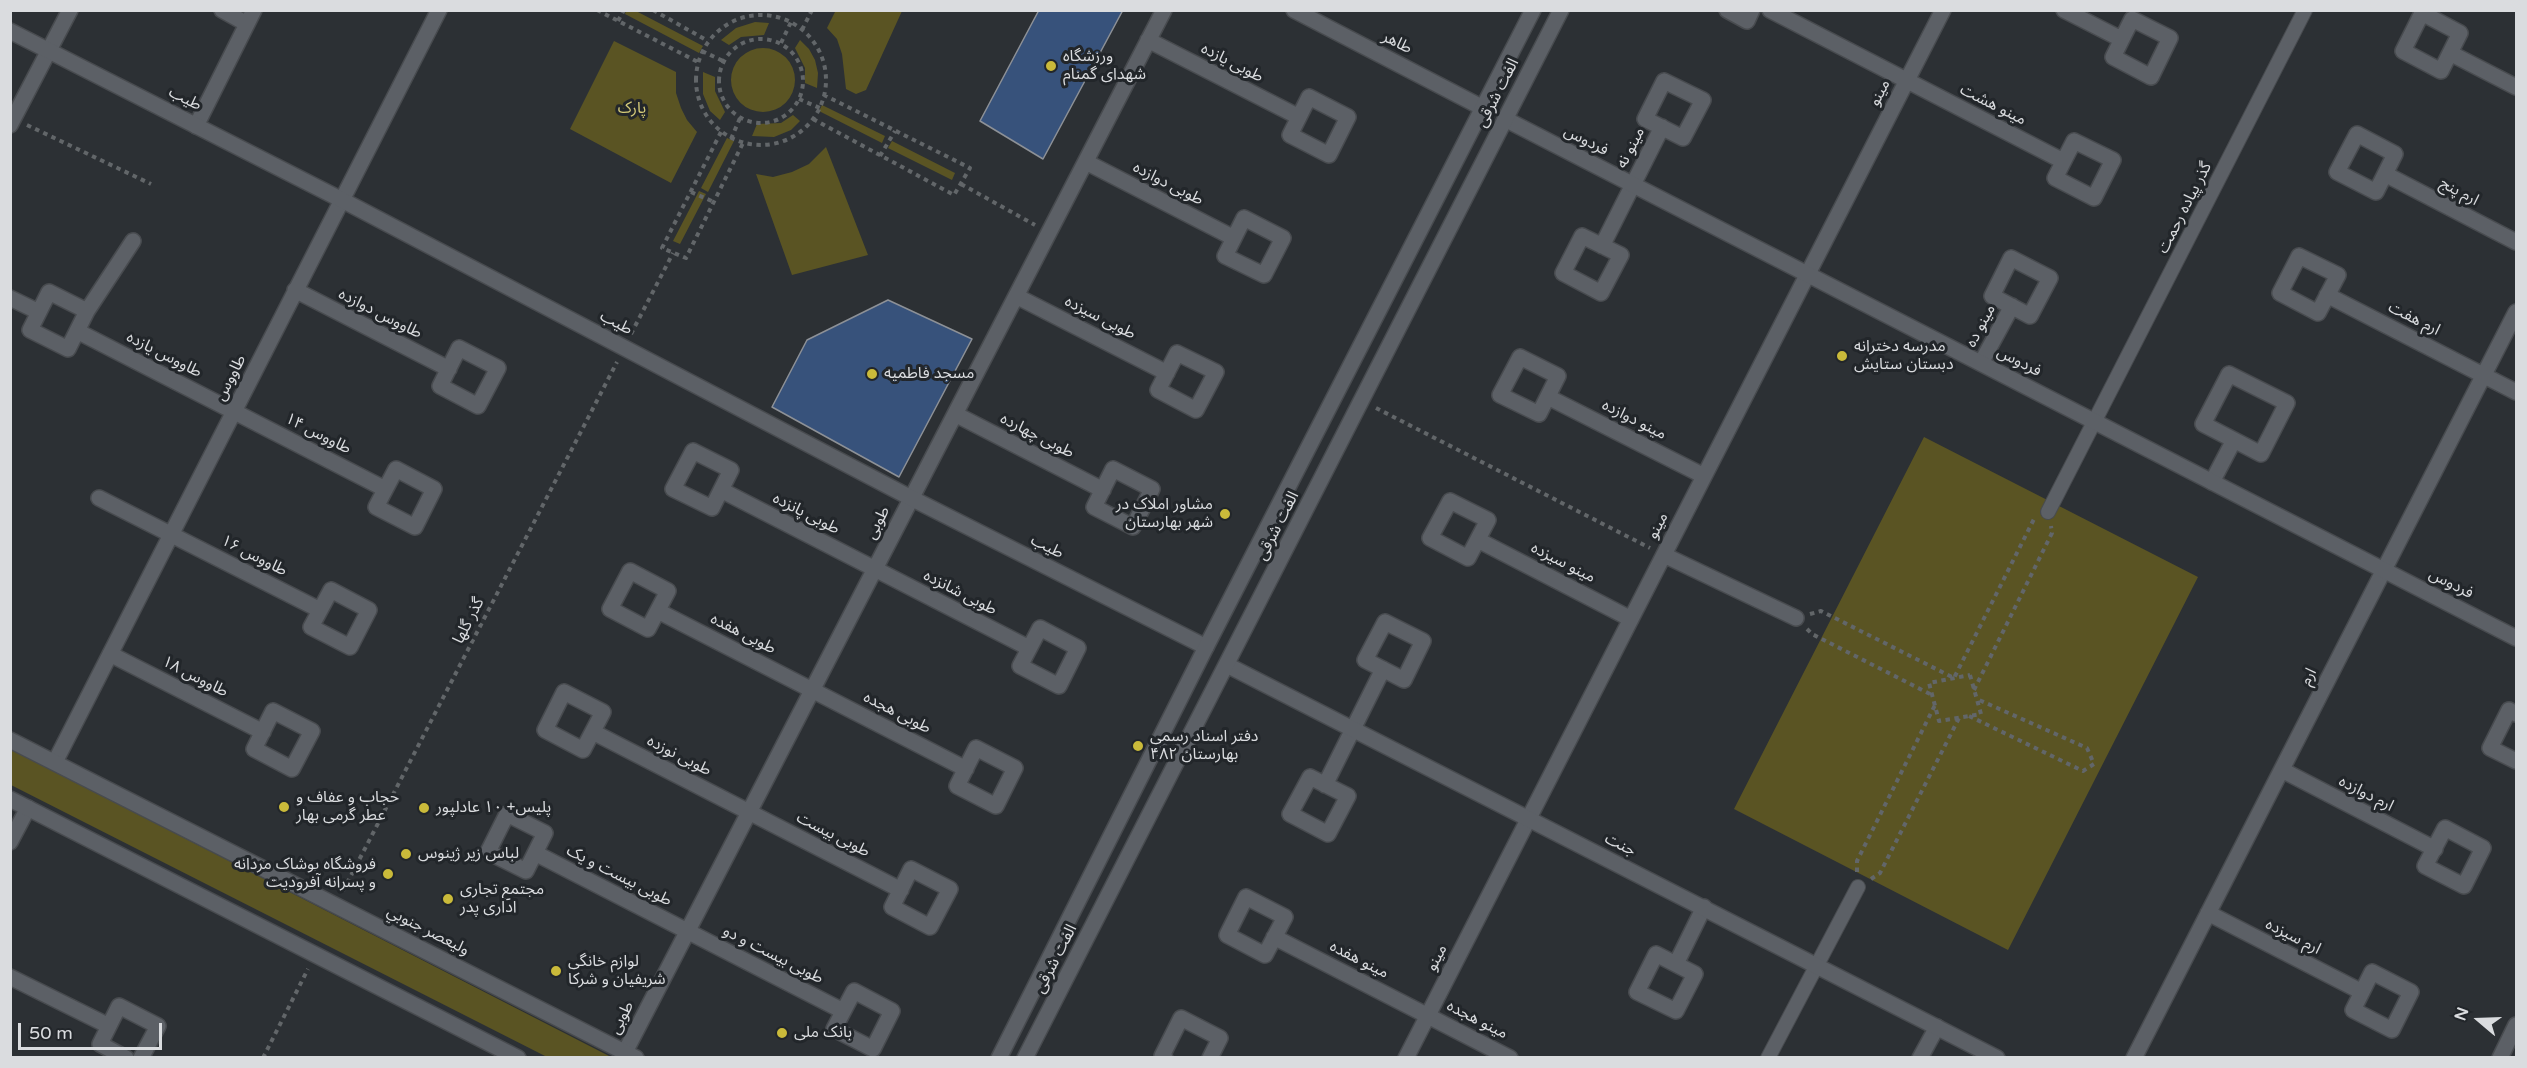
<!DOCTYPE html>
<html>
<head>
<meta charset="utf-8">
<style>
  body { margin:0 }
  #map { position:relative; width:2527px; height:1068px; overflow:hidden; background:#2c3034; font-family:"Varela Round",sans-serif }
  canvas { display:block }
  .frame { position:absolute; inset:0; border:12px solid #dadcdf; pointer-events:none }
  .north { position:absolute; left:2449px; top:990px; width:60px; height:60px; -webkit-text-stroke:4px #22262a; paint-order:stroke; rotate:289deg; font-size:16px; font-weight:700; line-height:24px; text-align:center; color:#dadcdf }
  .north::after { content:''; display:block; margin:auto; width:21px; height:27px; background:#dadcdf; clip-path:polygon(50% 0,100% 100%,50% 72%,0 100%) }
  .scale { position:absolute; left:18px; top:1023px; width:144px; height:27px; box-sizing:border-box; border:3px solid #dadcdf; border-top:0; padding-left:8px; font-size:18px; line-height:21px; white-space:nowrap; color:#dadcdf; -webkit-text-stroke:4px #22262a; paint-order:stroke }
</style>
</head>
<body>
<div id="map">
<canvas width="2527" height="1068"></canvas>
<div class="frame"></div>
<div class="north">N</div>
<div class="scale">50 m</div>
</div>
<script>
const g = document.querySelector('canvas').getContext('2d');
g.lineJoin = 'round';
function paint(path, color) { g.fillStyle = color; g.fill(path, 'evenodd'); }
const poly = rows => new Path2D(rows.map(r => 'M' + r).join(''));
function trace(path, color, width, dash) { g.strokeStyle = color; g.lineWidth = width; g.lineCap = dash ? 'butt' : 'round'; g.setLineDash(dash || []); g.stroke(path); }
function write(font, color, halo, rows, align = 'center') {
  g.font = font + ' "Varela Round","Noto Sans Arabic",sans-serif'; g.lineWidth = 6; g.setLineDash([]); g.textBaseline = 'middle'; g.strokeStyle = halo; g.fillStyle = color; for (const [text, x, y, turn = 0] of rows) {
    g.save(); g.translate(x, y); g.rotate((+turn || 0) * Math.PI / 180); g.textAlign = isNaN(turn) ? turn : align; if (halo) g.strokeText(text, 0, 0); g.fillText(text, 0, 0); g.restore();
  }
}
paint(poly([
  [836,10,902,11,866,90,856,94,846,89,842,54,837,39,827,28],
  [626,11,636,11,703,46,699,53,625,14],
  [755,22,769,23,764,35,741,37,729,45,721,40,736,28],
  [800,40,809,49,815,60,818,73,817,88,805,83,805,68,795,48],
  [614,41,676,72,676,93,681,108,687,120,697,132,671,183,570,129],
  '731 80a32 32 0 1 1 64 0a32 32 0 1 1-64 0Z',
  [703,72,715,77,715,91,725,112,720,120,710,111,703,94],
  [822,105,885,136,882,143,819,111],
  [793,115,800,121,791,130,774,137,752,136,757,124,781,123],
  [727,138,734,141,708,192,701,188],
  [892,141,955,173,952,180,888,148],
  [826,147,868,255,792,275,756,174,773,177,792,172,809,164],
  [699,191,706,194,680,244,673,241],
  [1924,437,2198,577,2008,950,1734,809],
  [10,749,11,749,611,1057,547,1057,11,785]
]), '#5a5423');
const building = poly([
  [1039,10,1123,10,1043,159,980,121,1039,10],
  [888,300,972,339,899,477,772,407,807,340,888,300]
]);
paint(building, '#37527b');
trace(building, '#8d9197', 1.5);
const pedestrian = poly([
  [2048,512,2305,10],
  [1768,1058,1858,887]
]);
const minor = poly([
  [222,10,247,24],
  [1727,10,1747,21,1752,10],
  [1770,10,2063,161],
  [2064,10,2121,39],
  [2422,13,2460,33,2441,71,2403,51,2422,13],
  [2132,19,2170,38,2151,77,2113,57,2132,19],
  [1148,40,1299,117],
  [2450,53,2516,87],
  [1664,81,1703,100,1683,138,1645,119,1664,81],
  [1309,97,1348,117,1329,155,1290,135,1309,97],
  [10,125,70,10],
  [196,126,254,10],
  [2357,134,2395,154,2376,192,2337,172,2357,134],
  [2074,141,2113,160,2094,198,2055,178,2074,141],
  [1086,162,1234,238],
  [2385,174,2516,242],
  [1244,218,1283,238,1264,275,1225,256,1244,218],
  [1582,236,1621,255,1601,293,1563,273,1582,236],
  [1602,246,1662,127],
  [2299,256,2338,275,2318,313,2280,293,2299,256],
  [2011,258,2050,278,2030,316,1992,296,2011,258],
  [295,290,449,369],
  [49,292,87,311,68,349,30,330,49,292],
  [2327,295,2516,392],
  [1016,296,1167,373],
  [10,298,39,312],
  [87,311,133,241],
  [77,331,385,489],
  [459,348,498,368,478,406,440,386,459,348],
  [1177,353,1216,372,1196,410,1158,390,1177,353],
  [1520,357,1558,376,1539,414,1500,395,1520,357],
  [1981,363,2012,306],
  [2229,374,2287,403,2261,454,2203,424,2229,374],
  [1548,397,1704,476],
  [955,414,1103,490],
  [693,451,731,470,712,508,673,489,693,451],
  [396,469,434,489,415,527,376,507,396,469],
  [1113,469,1152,489,1133,527,1094,507,1113,469],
  [2212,482,2234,440],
  [721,490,1029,648],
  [99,498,320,610],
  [1450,501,1488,520,1468,558,1430,538,1450,501],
  [1478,540,1631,619],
  [1664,555,1796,618],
  [630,571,668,591,648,629,610,609,630,571],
  [331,590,369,610,350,647,311,627,331,590],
  [658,611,966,769],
  [1385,622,1423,641,1404,680,1365,660,1385,622],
  [1040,628,1078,648,1059,686,1020,666,1040,628],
  [110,654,263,732],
  [564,692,603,712,583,750,545,730,564,692],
  [273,711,312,731,292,769,254,749,273,711],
  [2516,714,2509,710,2490,748,2516,761],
  [593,732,901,890],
  [976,748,1015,768,996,806,957,786,976,748],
  [55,762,439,10],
  [2282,770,2435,849],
  [1310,777,1348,796,1328,834,1290,814,1310,777],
  [1325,785,1383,669],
  [507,814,545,833,526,871,488,852,507,814],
  [2445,828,2483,848,2464,886,2425,866,2445,828],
  [10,842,28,808],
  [535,853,843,1011],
  [911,869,950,889,930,927,892,907,911,869],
  [1246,897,1285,917,1265,955,1227,935,1246,897],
  [2208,913,2362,992],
  [1274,937,1510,1058],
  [1656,954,1695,974,1676,1011,1637,992,1656,954],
  [1676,964,1704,907],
  [2372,972,2411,992,2392,1030,2353,1010,2372,972],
  [10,977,109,1026],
  [854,991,892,1011,873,1049,834,1029,854,991],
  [625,1052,1164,10],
  [126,1058,100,1044,119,1006,158,1026,141,1058],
  [1165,1058,1162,1056,1181,1018,1220,1038,1210,1058],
  [1406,1058,1943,10],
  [1920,1058,1937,1027],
  [2134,1058,2516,312],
  [2500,1058,2516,1025]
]);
const tertiary = poly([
  [1294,10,1483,108],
  [10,31,342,200,911,498,1206,647],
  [1505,119,2516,638],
  [1227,665,1997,1058]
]);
const secondary = poly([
  [10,740,636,1058],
  [10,799,518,1058],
  [999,1058,1206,647,1533,10],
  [1025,1058,1561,10]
]);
trace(pedestrian, '#484b4f', 16);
trace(minor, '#484b4f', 18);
trace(tertiary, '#484b4f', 18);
trace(secondary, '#484b4f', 18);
trace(poly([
  [597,10,698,62],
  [653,10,708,41],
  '696 80a65 65 0 1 1 130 0a65 65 0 1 1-130 0Z',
  [618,21,624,10],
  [802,30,812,10],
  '719 81a42 42 0 1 1 84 0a42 42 0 1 1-84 0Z',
  [781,43,791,22],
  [702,51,723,61],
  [799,99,820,108],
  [813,119,954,195,970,168,824,95],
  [27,125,151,184],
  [721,132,662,248,686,258,743,143],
  [731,139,740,118],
  [880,156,895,131],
  [961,184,1035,225],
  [691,192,714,202],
  [631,334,673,253],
  [1376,408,1650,548],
  [1810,614,1821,611,1954,678,2035,517],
  [1807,629,1812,634,1932,695],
  [1970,675,1981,714,1939,721,1929,683,1970,675],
  [1974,690,2052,533,2051,526],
  [1969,716,2083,771,2094,764,2087,748,1977,699],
  [1857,872,1857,861,1935,705],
  [1871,879,1880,873,1959,718],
  [343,891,617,362],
  [263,1058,308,969]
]), '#626669', 4, [4.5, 4.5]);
trace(pedestrian, '#5c6066', 14);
trace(minor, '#5c6066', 15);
trace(tertiary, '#5c6066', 15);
trace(secondary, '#5c6066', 15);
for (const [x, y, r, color] of [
  [1051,66,6,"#caba3a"],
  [1842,356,6,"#caba3a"],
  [872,374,6,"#caba3a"],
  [1225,514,6,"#caba3a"],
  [1138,746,6,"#caba3a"],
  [284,807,6,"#caba3a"],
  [424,808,6,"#caba3a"],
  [406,854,6,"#caba3a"],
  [388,874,6,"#caba3a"],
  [448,899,6,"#caba3a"],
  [556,971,6,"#caba3a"],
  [782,1033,6,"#caba3a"]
]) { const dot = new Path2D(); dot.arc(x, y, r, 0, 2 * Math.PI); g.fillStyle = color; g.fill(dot); trace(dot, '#22262a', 2); }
write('16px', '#dadcdf', '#22262a', [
  ["طاهر",1397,43,27],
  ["طوبی یازده",1232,63,27],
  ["الفت شرقی",1498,93,-63],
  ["مینو",1880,93,-63],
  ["طیب",185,99,27],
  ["مینو هشت",1993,105,27],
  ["فردوس",1586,141,27],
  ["مینو نه",1631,148,-63],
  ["طوبی دوازده",1168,184,27],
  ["ارم پنج",2459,192,28],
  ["گذر پیاده رحمت",2185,208,-63],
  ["طاووس دوازده",380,314,27],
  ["طوبی سیزده",1100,318,27],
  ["ارم هفت",2414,319,27],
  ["طیب",616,323,28],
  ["مینو ده",1981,326,-62],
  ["طاووس یازده",164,355,27],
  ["فردوس",2019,362,27],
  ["طاووس",231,378,-63],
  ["مینو دوازده",1634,420,27],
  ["طاووس ۱۴",318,434,27],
  ["طوبی چهارده",1037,436,27],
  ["طوبی پانزده",806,514,27],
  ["طوبی",878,523,-63],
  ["الفت شرقی",1278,526,-63],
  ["مینو",1658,526,-63],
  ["طیب",1047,547,27],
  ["طاووس ۱۶",254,556,27],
  ["مینو سیزده",1563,563,27],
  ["فردوس",2451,584,27],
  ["طوبی شانزده",960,593,27],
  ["گذر گلها",469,621,-63],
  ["طوبی هفده",743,634,27],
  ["طاووس ۱۸",195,677,27],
  ["ارم",2309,677,-63],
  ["طوبی هجده",897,713,27],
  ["طوبی نوزده",679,756,27],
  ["ارم دوازده",2366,794,27],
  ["طوبی بیست",833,835,27],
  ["جنت",1620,845,27],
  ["طوبی بیست و یک",619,876,27],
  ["وليعصر جنوبي",428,931,27],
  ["ارم سیزده",2293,937,27],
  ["طوبی بیست و دو",773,955,27],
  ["مینو",1437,958,-63],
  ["الفت شرقی",1056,959,-63],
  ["مینو هفده",1359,960,27],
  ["طوبی",622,1018,-63],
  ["مینو هجده",1477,1020,27]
]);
write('16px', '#dadcdf', '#22262a', [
  ["ورزشگاه",1063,57],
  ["شهدای گمنام",1063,75],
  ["مدرسه دخترانه",1854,347],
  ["دبستان ستایش",1854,365],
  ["مسجد فاطمیه",884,374],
  ["مشاور املاک در",1213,505,"right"],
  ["شهر بهارستان",1213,523,"right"],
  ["دفتر اسناد رسمی",1150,737],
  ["۴۸۲ بهارستان",1150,755],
  ["حجاب و عفاف و",296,798],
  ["عطر گرمی بهار",296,816],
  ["پلیس+ ۱۰ عادلپور",436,808],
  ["لباس زیر ژینوس",418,854],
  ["فروشگاه پوشاک مردانه",376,865,"right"],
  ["و پسرانه آفرودیت",376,883,"right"],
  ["مجتمع تجاری",460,890],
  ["اداری پدر",460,908],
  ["لوازم خانگی",568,962],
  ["شریفیان و شرکا",568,980],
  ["بانک ملی",794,1033]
], 'left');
write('16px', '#d5cb78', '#22262a', [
  ["پارک",632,109]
]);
</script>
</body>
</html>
